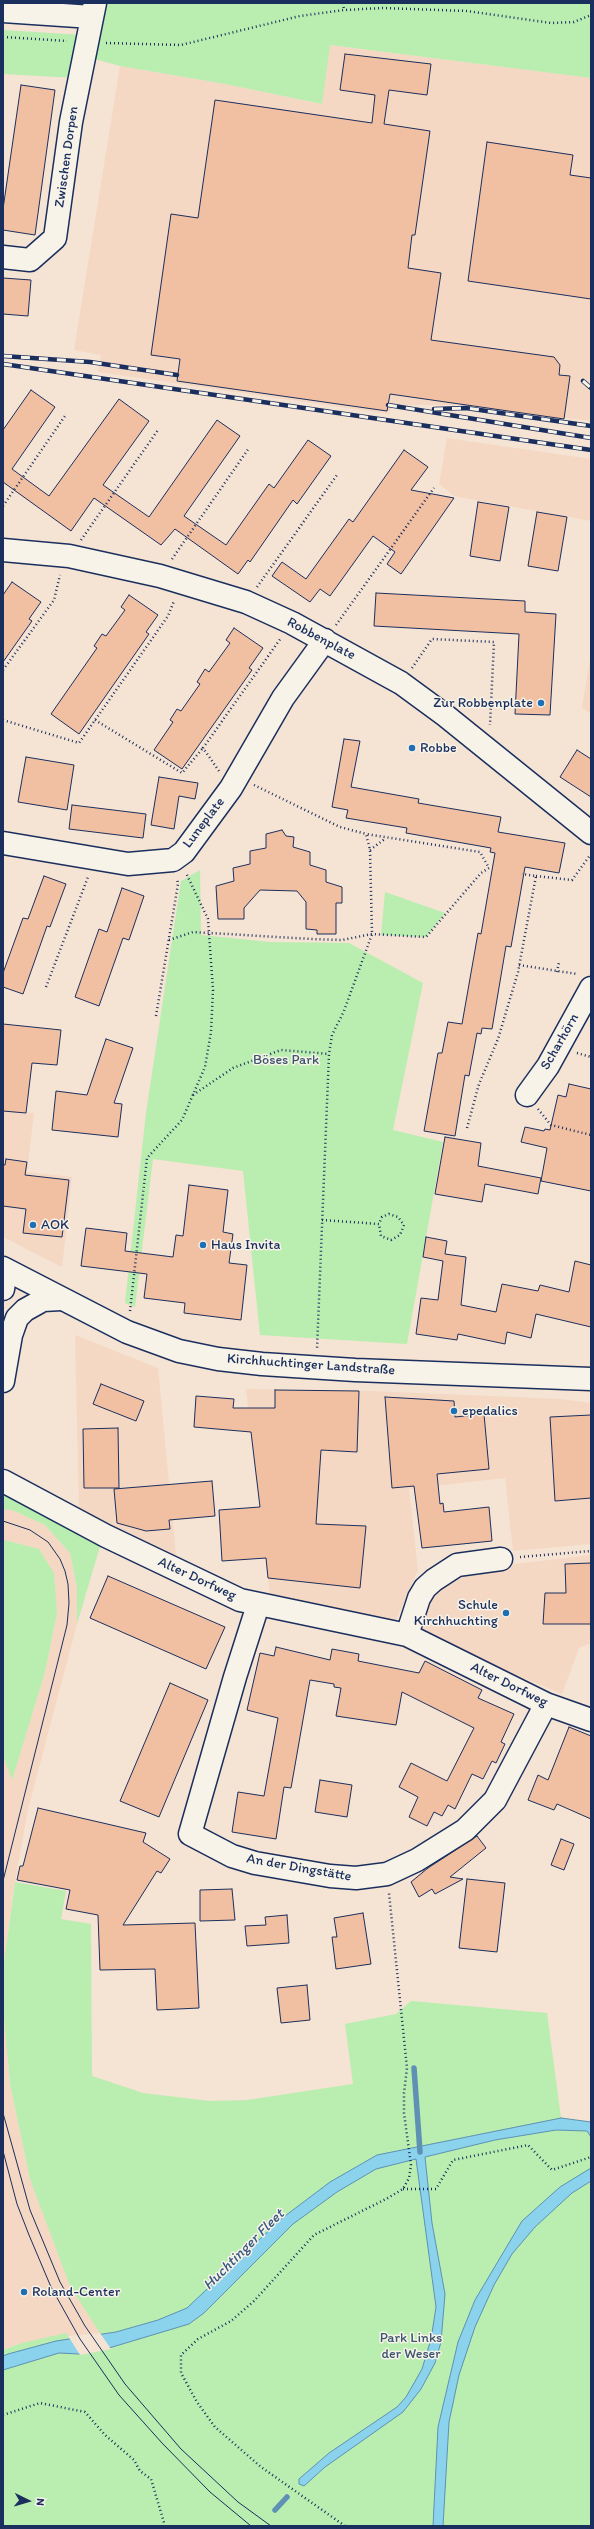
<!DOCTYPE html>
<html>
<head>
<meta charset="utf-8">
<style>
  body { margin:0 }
  #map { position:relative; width:594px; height:2529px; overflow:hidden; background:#f5e3d3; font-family:Itim,sans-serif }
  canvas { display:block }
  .frame { position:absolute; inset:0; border:4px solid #1b2f5e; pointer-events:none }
  .north { position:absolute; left:8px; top:2481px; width:40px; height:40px; -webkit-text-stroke:3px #f7f3e8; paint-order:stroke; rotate:95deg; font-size:11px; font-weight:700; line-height:16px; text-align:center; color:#1b2f5e }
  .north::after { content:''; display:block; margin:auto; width:14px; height:18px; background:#1b2f5e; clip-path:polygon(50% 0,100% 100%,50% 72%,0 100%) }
</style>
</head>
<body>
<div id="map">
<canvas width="594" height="2529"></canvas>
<div class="frame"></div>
<div class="north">N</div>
</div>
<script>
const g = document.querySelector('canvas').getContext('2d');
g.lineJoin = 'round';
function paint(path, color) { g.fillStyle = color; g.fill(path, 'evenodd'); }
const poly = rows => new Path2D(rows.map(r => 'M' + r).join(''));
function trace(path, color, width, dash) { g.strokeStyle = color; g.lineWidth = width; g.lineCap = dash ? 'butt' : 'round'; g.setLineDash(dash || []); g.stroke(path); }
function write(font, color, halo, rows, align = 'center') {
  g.font = font + ' Itim,sans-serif'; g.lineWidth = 3; g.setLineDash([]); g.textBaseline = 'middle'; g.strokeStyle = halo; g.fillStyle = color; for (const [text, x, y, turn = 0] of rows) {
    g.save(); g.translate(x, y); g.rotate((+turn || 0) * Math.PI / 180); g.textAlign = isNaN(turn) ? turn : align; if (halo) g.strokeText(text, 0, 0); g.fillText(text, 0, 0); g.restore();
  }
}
paint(poly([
  [329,45,591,78,591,421,467,405,393,405,389,414,98,372,101,355,74,350,120,66,225,84,321,104],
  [447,438,591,459,591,521,454,496,439,484],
  [591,653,591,714,582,708],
  [3,1111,34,1113,27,1172,72,1177,62,1267,3,1237],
  [75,1335,158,1368,176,1555,79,1510],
  [246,1389,371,1391,560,1399,591,1403,591,1544,513,1551,505,1478,409,1489,418,1570,396,1620,270,1596],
  [3,1509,12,1510,45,1525,70,1553,77,1587,77,1624,28,1809,13,1893,3,1970,3,1755,12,1779,45,1672,57,1613,4,1540,3,1545],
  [591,1555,591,1643,579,1648,562,1694,411,1631,439,1581,481,1568],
  [3,2006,10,2084,30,2179,101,2335,22,2343,3,2350]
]), '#f4d8c4');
paint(poly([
  [107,3,591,3,591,78,330,45,322,104,225,84,120,66,91,58,75,78,3,74,3,30,99,36],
  [200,870,201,935,270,942,349,943,423,983,393,1130,443,1142,407,1344,260,1335,243,1171,153,1159,135,1307,125,1303,146,1113,181,881],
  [385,892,445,913,426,937,381,935],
  [3,1491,101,1543,77,1624,77,1587,70,1553,45,1525,12,1510,3,1509],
  [4,1540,39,1549,54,1573,57,1613,45,1672,12,1780,3,1755],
  [15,1882,66,1891,61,1919,91,1924,92,2076,143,2093,210,2101,247,2100,353,2084,345,2024,396,2014,411,2001,547,2013,561,2118,591,2122,591,2526,3,2526,3,2350,22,2343,66,2333,70,2338,101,2335,70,2286,30,2179,10,2084,3,2006,3,1970]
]), '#b9eeb0');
const water = poly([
  [561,2118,591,2122,591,2137,587,2131,556,2130,495,2140,425,2157,432,2223,445,2294,441,2342,435,2363,421,2389,403,2412,325,2467,304,2486,299,2484,299,2479,329,2453,397,2407,406,2397,422,2369,431,2339,436,2307,416,2159,376,2169,337,2192,293,2224,204,2313,189,2324,109,2348,79,2354,59,2353,3,2370,3,2356,8,2354,56,2341,116,2332,158,2320,187,2308,281,2219,330,2182,377,2155,561,2118],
  [591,2168,591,2181,572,2193,535,2227,512,2254,494,2285,475,2327,459,2375,449,2422,443,2526,433,2526,438,2427,458,2342,475,2300,522,2221,560,2187,591,2168]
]);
paint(water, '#8bd2ed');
trace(water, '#5e91b4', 1);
paint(poly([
  [100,2333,111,2349,80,2355,68,2336]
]), '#f5e3d3');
trace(poly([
  [414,2068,420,2152],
  [275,2510,287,2497]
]), '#5e91b4', 5.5);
const building = poly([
  [345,54,431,64,427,95,389,90,384,124,430,131,415,235,412,235,408,268,441,273,431,340,554,357,560,365,559,375,570,376,564,419,390,394,387,411,177,381,180,359,151,355,171,214,198,218,215,100,372,123,375,95,340,90,345,54],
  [21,85,55,90,35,235,3,230,3,209,21,85],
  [487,142,573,155,570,175,591,178,591,299,468,281,487,142],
  [3,278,31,280,28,316,3,314,3,278],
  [31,390,55,407,12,469,49,496,119,399,149,421,103,485,149,517,217,420,240,436,184,516,226,545,269,484,274,488,308,440,331,456,297,504,293,500,250,562,248,560,238,574,175,529,161,545,94,498,71,531,3,482,3,430,31,390],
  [404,450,428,467,411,490,454,498,401,574,387,564,395,552,373,536,330,596,320,589,310,602,272,576,282,562,306,579,349,519,353,522,404,450],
  [478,502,509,507,500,561,470,556,478,502],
  [537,512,567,517,558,571,528,566,537,512],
  [12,582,41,602,29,619,32,621,3,662,3,595,12,582],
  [376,593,525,601,525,612,556,614,550,715,515,714,519,634,374,626,376,593],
  [129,595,158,615,146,632,149,634,79,734,51,714,97,648,94,646,102,634,106,636,125,610,121,607,129,595],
  [234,628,263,648,249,668,252,670,182,769,154,750,173,722,170,720,177,709,181,711,200,684,197,682,205,669,209,672,230,643,226,640,234,628],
  [344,739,360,741,351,787,419,799,418,803,501,817,498,832,565,843,559,873,525,867,511,947,506,946,492,1029,482,1028,481,1034,477,1033,469,1076,465,1075,455,1136,424,1131,438,1053,442,1053,448,1022,462,1024,478,933,481,934,495,853,490,852,491,848,406,833,407,828,346,818,348,810,332,807,344,739],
  [577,750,591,759,591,797,560,777,577,750],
  [26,757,74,765,67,810,18,802,26,757],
  [159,777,198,783,195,799,179,796,174,829,151,825,159,777],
  [72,805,146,814,143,838,69,829,72,805],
  [282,830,286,836,294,837,293,847,310,852,310,865,326,870,326,882,342,887,342,903,336,903,336,934,317,934,317,930,306,929,306,902,297,891,260,890,244,908,244,919,218,919,216,886,234,881,233,868,250,864,250,851,266,848,266,834,282,830],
  [44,876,66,884,50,927,47,926,23,994,3,987,3,973,23,918,28,919,44,876],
  [122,888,144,896,129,940,123,938,99,1006,75,997,99,929,107,932,122,888],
  [3,1024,61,1030,57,1065,32,1063,26,1113,3,1111,3,1024],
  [106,1039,133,1048,114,1103,122,1104,118,1137,52,1130,56,1091,87,1095,106,1039],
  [569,1084,591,1089,591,1191,541,1181,547,1148,521,1142,525,1127,544,1131,545,1129,550,1130,558,1095,566,1097,569,1084],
  [445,1137,481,1143,478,1166,541,1178,538,1194,485,1184,482,1202,435,1194,445,1137],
  [6,1159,27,1162,25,1175,69,1180,62,1237,23,1233,26,1209,3,1206,3,1165,5,1165,6,1159],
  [189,1185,228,1190,223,1232,233,1234,229,1263,247,1265,241,1320,184,1313,185,1303,144,1298,147,1274,81,1266,86,1228,127,1233,125,1251,173,1257,176,1235,183,1236,189,1185],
  [426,1237,447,1241,445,1254,466,1257,461,1305,496,1312,502,1284,538,1291,540,1285,569,1292,575,1261,591,1265,591,1327,536,1314,531,1338,507,1332,505,1344,458,1334,457,1340,416,1334,421,1298,438,1300,443,1261,423,1257,426,1237],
  [101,1384,144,1401,136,1421,93,1404,101,1384],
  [275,1390,359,1391,357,1452,321,1450,316,1524,366,1526,360,1588,268,1578,266,1558,222,1561,219,1510,260,1507,251,1432,194,1427,196,1396,234,1399,233,1408,275,1408,275,1390],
  [385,1397,454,1401,455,1417,484,1414,489,1469,437,1474,440,1504,443,1503,444,1512,489,1507,492,1541,422,1548,414,1486,392,1488,385,1397],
  [591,1415,591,1498,555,1501,550,1417,591,1415],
  [118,1428,119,1488,84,1488,83,1429,118,1428],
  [212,1481,215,1516,169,1520,170,1529,146,1531,117,1523,114,1489,212,1481],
  [591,1563,591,1624,543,1624,545,1593,566,1593,565,1564,591,1563],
  [108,1576,225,1627,206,1669,90,1618,108,1576],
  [276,1647,330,1660,332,1649,359,1654,358,1661,419,1673,425,1661,482,1690,478,1698,514,1714,501,1742,505,1744,496,1763,492,1761,483,1779,472,1774,455,1809,448,1805,442,1816,434,1812,427,1826,409,1817,418,1797,399,1787,411,1763,447,1781,474,1728,402,1692,396,1725,336,1716,341,1688,334,1687,334,1684,310,1680,291,1788,284,1787,276,1839,232,1832,238,1792,264,1796,278,1718,247,1710,260,1653,274,1656,276,1647],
  [170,1683,208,1700,159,1817,120,1801,170,1683],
  [569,1727,591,1736,591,1819,557,1804,554,1810,528,1800,538,1775,548,1780,569,1727],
  [320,1780,352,1785,347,1817,315,1812,320,1780],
  [38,1808,146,1833,143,1842,170,1859,161,1873,157,1871,123,1925,195,1923,199,2008,157,2010,155,1969,100,1970,98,1915,66,1909,70,1890,17,1880,20,1866,23,1866,38,1808],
  [477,1836,486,1848,450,1877,463,1879,435,1894,432,1889,419,1897,411,1882,428,1868,477,1836],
  [561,1839,574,1844,564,1870,551,1865,561,1839],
  [467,1879,505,1883,497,1952,459,1948,467,1879],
  [232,1889,235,1920,200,1921,200,1890,232,1889],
  [363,1913,371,1964,336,1969,332,1937,337,1937,334,1918,363,1913],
  [287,1915,289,1943,247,1946,245,1926,266,1925,265,1917,287,1915],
  [307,1985,310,2020,281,2023,277,1988,307,1985]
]);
paint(building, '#f1bfa2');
trace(building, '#1b2f5e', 1);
const minor = poly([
  [3,11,92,17],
  [3,257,30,260,55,238,71,122,95,3],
  [3,550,69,556,160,576,246,602,292,623,401,683,446,716,591,833],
  [3,843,128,864,173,860,184,852,231,788,283,698,325,640],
  [527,1095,548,1066,591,988],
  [3,1289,6,1270],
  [3,1381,11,1335,17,1318,25,1310,43,1300,61,1299],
  [3,1481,106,1536,240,1600,407,1635,546,1704,591,1720],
  [258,1605,235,1677,190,1834,232,1856,255,1863,330,1876,356,1878,387,1874,417,1860,465,1830,495,1800,546,1704],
  [407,1635,419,1598,425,1588,434,1580,457,1565,501,1559]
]);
const major = poly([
  [3,1268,127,1332,179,1351,218,1359,262,1364,355,1370,591,1379]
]);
trace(minor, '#1b2f5e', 25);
trace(major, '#1b2f5e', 25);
trace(poly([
  [343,3,344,10],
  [3,37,67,41],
  [106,43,181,45,300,16,344,10,383,8,467,11,551,23,574,22,591,15],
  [3,506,65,416],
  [81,540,158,430],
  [172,559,249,448],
  [257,587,337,475],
  [336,625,434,488],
  [412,668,432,639,494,642,490,725],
  [3,670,54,600,60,575],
  [3,720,79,743,168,616,174,601],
  [95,720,182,773,203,748],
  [219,771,203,748,281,638],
  [254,785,340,827,366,834,370,850,372,934,344,1011,332,1035,329,1054,317,1349],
  [370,850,386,838],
  [536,876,572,880,591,854],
  [169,940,193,932,311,939,342,940,372,934,426,937,481,873,489,868,480,852,366,834],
  [519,965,577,974],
  [557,972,559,962],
  [46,987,88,877],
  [156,1016,178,884,177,878],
  [577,1053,591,1057],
  [193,1095,233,1068,281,1050,329,1054],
  [538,1109,551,1125,591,1135],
  [467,1128,479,1084,498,1039,518,972,536,876,522,874],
  [322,1220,379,1224,381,1236,391,1240,400,1235,404,1225,398,1217,389,1214,382,1217,379,1224],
  [130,1311,147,1158,182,1120,205,1067,211,1032,213,990,208,919,186,873],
  [520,1557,591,1551],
  [403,2189,436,2189,453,2160,528,2145,552,2170,591,2157],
  [3,2415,40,2403,85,2412,105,2435,134,2460,140,2471,151,2479,165,2526],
  [345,2526,261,2467,215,2427,197,2402,181,2373,181,2355,198,2339,231,2321,254,2301,314,2235,386,2199,403,2189,409,2178,411,2165,404,2113,404,2093,407,2068,389,1893]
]), '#1b2f5e', 2.5, [1, 3]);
trace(minor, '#f7f3e8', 22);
trace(major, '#f7f3e8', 22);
trace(poly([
  [3,1319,3,1317],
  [3,1521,30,1530,48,1542,60,1559,65,1571,68,1584,69,1603,67,1625,3,1881],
  [3,2113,30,2210,60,2282,85,2326,125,2384,181,2449,238,2502,271,2526],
  [3,2151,17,2204,29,2235,51,2287,80,2339,119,2395,162,2443,210,2492,251,2526]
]), '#1b2f5e', 1);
const rail = poly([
  [3,356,90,362,177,375],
  [3,364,591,450],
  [583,381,591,388],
  [388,405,591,438],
  [434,409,466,408,591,426]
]);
trace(rail, '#1b2f5e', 4.5);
trace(rail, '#f7f3e8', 3, [9]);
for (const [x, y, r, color] of [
  [541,703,4,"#1f6fb2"],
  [412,748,4,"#1f6fb2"],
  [33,1225,4,"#1f6fb2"],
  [203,1245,4,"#1f6fb2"],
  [454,1411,4,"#1f6fb2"],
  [506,1613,4,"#1f6fb2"],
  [24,2292,4,"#1f6fb2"]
]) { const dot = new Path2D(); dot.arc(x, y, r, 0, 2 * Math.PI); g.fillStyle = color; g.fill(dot); trace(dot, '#f7f3e8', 1.5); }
write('14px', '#1b2f5e', '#f7f3e8', [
  ["Zwischen Dorpen",67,157,-82],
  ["Robbenplate",321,639,28],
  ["Luneplate",204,823,-53],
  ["Scharhörn",560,1042,-60],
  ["Kirchhuchtinger Landstraße",311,1365,4],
  ["Alter Dorfweg",197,1579,25],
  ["Alter Dorfweg",509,1685,26],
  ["An der Dingstätte",299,1868,10]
]);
write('14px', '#1b2f5e', '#f7f3e8', [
  ["Zur Robbenplate",533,703,"right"],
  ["Robbe",420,748],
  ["AOK",41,1225],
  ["Haus Invita",211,1245],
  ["epedalics",462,1411],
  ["Schule",498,1605,"right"],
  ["Kirchhuchting",498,1621,"right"],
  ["Roland-Center",32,2292]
], 'left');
write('14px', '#3b556e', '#f7f3e8', [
  ["Böses Park",286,1060],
  ["Park Links",411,2338],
  ["der Weser",411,2354]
]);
write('italic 15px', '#375882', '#f7f3e8', [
  ["Huchtinger Fleet",244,2250,-45]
]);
</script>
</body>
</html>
